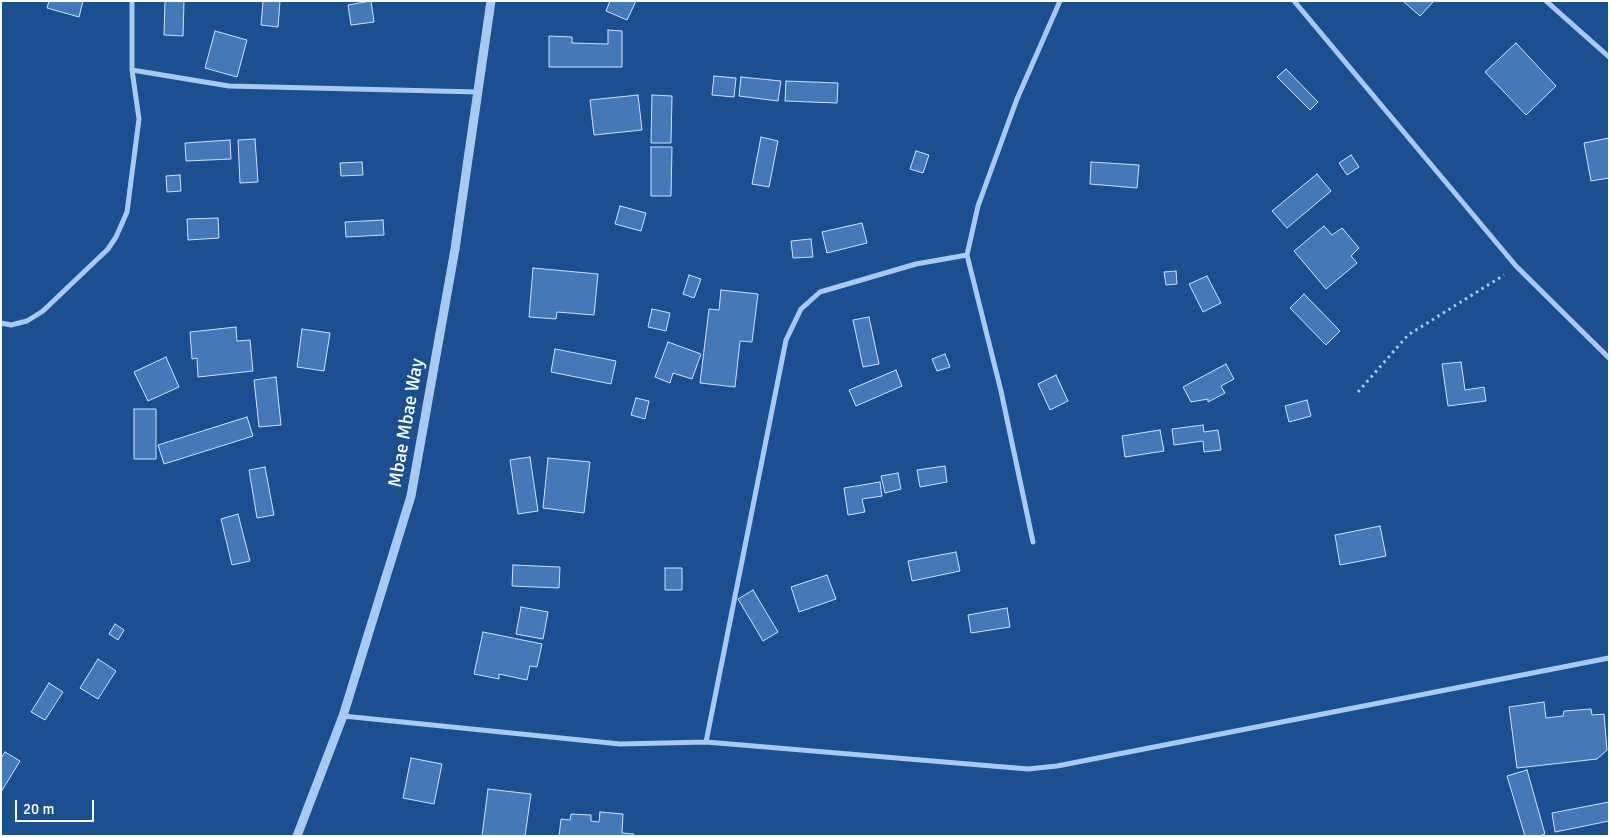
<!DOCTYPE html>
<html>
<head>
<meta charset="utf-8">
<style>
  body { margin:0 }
  #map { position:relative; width:1610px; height:837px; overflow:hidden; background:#1b4f8f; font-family:Signika,sans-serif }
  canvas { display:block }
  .frame { position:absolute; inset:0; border:2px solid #fff; pointer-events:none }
  .scale { position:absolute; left:15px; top:800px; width:79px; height:22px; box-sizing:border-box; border:2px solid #fff; border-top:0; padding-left:6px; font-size:15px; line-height:18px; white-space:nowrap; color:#fff; -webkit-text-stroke:4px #1b4f8f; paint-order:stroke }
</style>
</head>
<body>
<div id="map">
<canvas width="1610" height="837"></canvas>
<div class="frame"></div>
<div class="scale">20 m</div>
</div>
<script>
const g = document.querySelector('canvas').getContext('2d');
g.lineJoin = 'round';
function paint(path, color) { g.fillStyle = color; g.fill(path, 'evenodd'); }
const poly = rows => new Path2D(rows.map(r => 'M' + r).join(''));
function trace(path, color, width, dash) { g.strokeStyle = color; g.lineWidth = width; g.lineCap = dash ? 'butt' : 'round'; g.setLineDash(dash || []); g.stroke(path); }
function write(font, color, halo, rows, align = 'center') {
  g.font = font + ' Signika,sans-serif'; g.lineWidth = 4.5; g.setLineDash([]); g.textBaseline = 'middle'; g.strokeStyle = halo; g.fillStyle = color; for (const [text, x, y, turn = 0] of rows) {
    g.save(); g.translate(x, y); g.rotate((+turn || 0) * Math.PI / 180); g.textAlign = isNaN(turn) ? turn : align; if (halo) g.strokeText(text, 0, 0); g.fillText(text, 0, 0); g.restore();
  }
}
const building = poly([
  [49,1,83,1,79,17,47,8,49,1],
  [165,1,184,1,183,36,164,35,165,1],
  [263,1,280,1,278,27,261,25,263,1],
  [371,1,374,22,351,25,348,5,371,1],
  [610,1,636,1,627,20,606,11,610,1],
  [1403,1,1434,1,1420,16,1403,1],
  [608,30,622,31,622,67,549,67,549,36,572,37,572,43,608,44,608,30],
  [215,31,247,40,237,77,205,68,215,31],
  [1516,43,1556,86,1526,115,1485,72,1516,43],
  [1286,69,1318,102,1310,110,1277,77,1286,69],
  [714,76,736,78,734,97,712,95,714,76],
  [741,77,781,81,778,101,739,96,741,77],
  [786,81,838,83,837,103,785,101,786,81],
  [638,95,642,130,594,135,590,100,638,95],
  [652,95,672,96,671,143,651,143,652,95],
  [761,137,778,141,769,187,752,184,761,137],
  [1609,138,1609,178,1591,181,1584,143,1609,138],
  [255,139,258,182,240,183,238,140,255,139],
  [230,140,231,159,186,161,185,143,230,140],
  [651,147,672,147,671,196,651,196,651,147],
  [916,151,929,155,923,173,910,169,916,151],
  [1351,155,1359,167,1347,175,1339,163,1351,155],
  [362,162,363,175,341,176,340,163,362,162],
  [1091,162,1139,165,1137,188,1090,184,1091,162],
  [1317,174,1331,191,1287,228,1272,211,1317,174],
  [180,175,181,191,167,192,166,176,180,175],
  [620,206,646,213,641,231,615,224,620,206],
  [218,218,219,238,188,240,187,219,218,218],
  [383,220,384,235,346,237,345,222,383,220],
  [862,223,867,243,827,253,822,232,862,223],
  [1324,226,1332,235,1342,228,1359,248,1351,256,1357,263,1326,289,1294,251,1324,226],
  [811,239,813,257,793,258,791,241,811,239],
  [533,268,598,274,594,315,557,312,556,319,529,317,533,268],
  [1176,271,1177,284,1166,285,1164,272,1176,271],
  [689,275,701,279,694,298,683,294,689,275],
  [1207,276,1221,303,1203,312,1189,284,1207,276],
  [721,290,758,294,752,342,740,341,735,387,700,383,709,309,719,310,721,290],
  [1304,294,1340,331,1326,345,1290,308,1304,294],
  [652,309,670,313,666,331,648,327,652,309],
  [869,317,879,364,863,367,853,320,869,317],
  [236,327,237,341,250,340,253,371,198,377,197,358,192,359,190,332,236,327],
  [302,329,330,333,324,371,297,367,302,329],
  [668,342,701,354,692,379,673,373,670,383,655,377,668,342],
  [555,349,616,361,611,384,551,372,555,349],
  [945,354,950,367,937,371,932,359,945,354],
  [166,357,179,387,148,401,134,372,166,357],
  [1461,362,1465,390,1484,387,1486,401,1448,406,1442,364,1461,362],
  [1226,364,1234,379,1221,386,1225,393,1208,402,1208,399,1191,402,1183,387,1226,364],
  [896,370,902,386,856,406,849,390,896,370],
  [1056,375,1068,401,1050,410,1038,384,1056,375],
  [276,377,281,425,259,427,254,380,276,377],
  [636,398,649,401,645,419,631,415,636,398],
  [1307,400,1311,416,1289,422,1285,406,1307,400],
  [134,409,156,409,156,459,134,459,134,409],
  [247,417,253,436,164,464,158,445,247,417],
  [1203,425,1204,432,1218,430,1221,450,1204,452,1203,441,1174,445,1172,429,1203,425],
  [1160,430,1164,451,1125,457,1122,436,1160,430],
  [530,457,538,511,518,514,510,460,530,457],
  [548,458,590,462,584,513,543,508,548,458],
  [945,466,947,482,920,487,917,470,945,466],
  [265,467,274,515,257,518,249,470,265,467],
  [898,473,901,489,885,493,881,476,898,473],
  [880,482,882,496,862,499,865,512,848,515,844,488,880,482],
  [238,514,250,561,232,565,221,519,238,514],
  [1380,526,1386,556,1340,565,1335,535,1380,526],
  [956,552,960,571,912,581,908,561,956,552],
  [513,565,560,567,559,588,512,586,513,565],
  [665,568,682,568,682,590,665,590,665,568],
  [827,575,836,599,799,612,791,587,827,575],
  [753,590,778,632,763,641,738,599,753,590],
  [521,607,548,612,543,639,516,634,521,607],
  [1007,608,1010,627,971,633,968,615,1007,608],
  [115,624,124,630,118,640,109,634,115,624],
  [483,632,542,644,537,667,530,666,527,680,499,674,499,679,474,674,483,632],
  [98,659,116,671,98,699,80,688,98,659],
  [49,683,63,692,45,720,31,712,49,683],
  [1544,702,1546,718,1563,716,1564,711,1591,709,1592,715,1604,714,1607,750,1597,759,1517,768,1509,707,1544,702],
  [5,752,20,761,1,792,1,758,5,752],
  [411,758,442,764,434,804,403,798,411,758],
  [1527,770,1545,834,1540,836,1525,836,1507,776,1527,770],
  [488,789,531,794,525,836,482,836,488,789],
  [1609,802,1609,821,1555,832,1552,813,1609,802],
  [600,812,623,814,622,833,634,834,633,836,559,836,561,819,570,820,571,814,591,815,591,821,599,822,600,812]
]);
paint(building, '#4478b7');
trace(building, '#cfe3fa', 1);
trace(poly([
  [1358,392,1408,335,1504,275]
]), '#a9c9ee', 3, [2.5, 4]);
trace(poly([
  [1294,1,1516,266,1609,358],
  [1546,1,1609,57],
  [132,70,229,86,478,92],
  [967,255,1001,391,1033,542],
  [1,323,11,325,27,321,43,311,108,249,116,237,127,212,139,119,132,70,132,1],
  [343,716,620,744,706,742,1028,769,1057,766,1609,658],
  [706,742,786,340,801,309,820,292,916,264,967,255,978,206,1017,99,1060,1]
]), '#a9c9ee', 5);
trace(poly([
  [297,836,343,716,411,496,455,249,491,1]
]), '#a9c9ee', 9);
write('19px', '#fff', '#1b4f8f', [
  ["Mbae Mbae Way",407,423,-80]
]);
</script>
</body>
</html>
